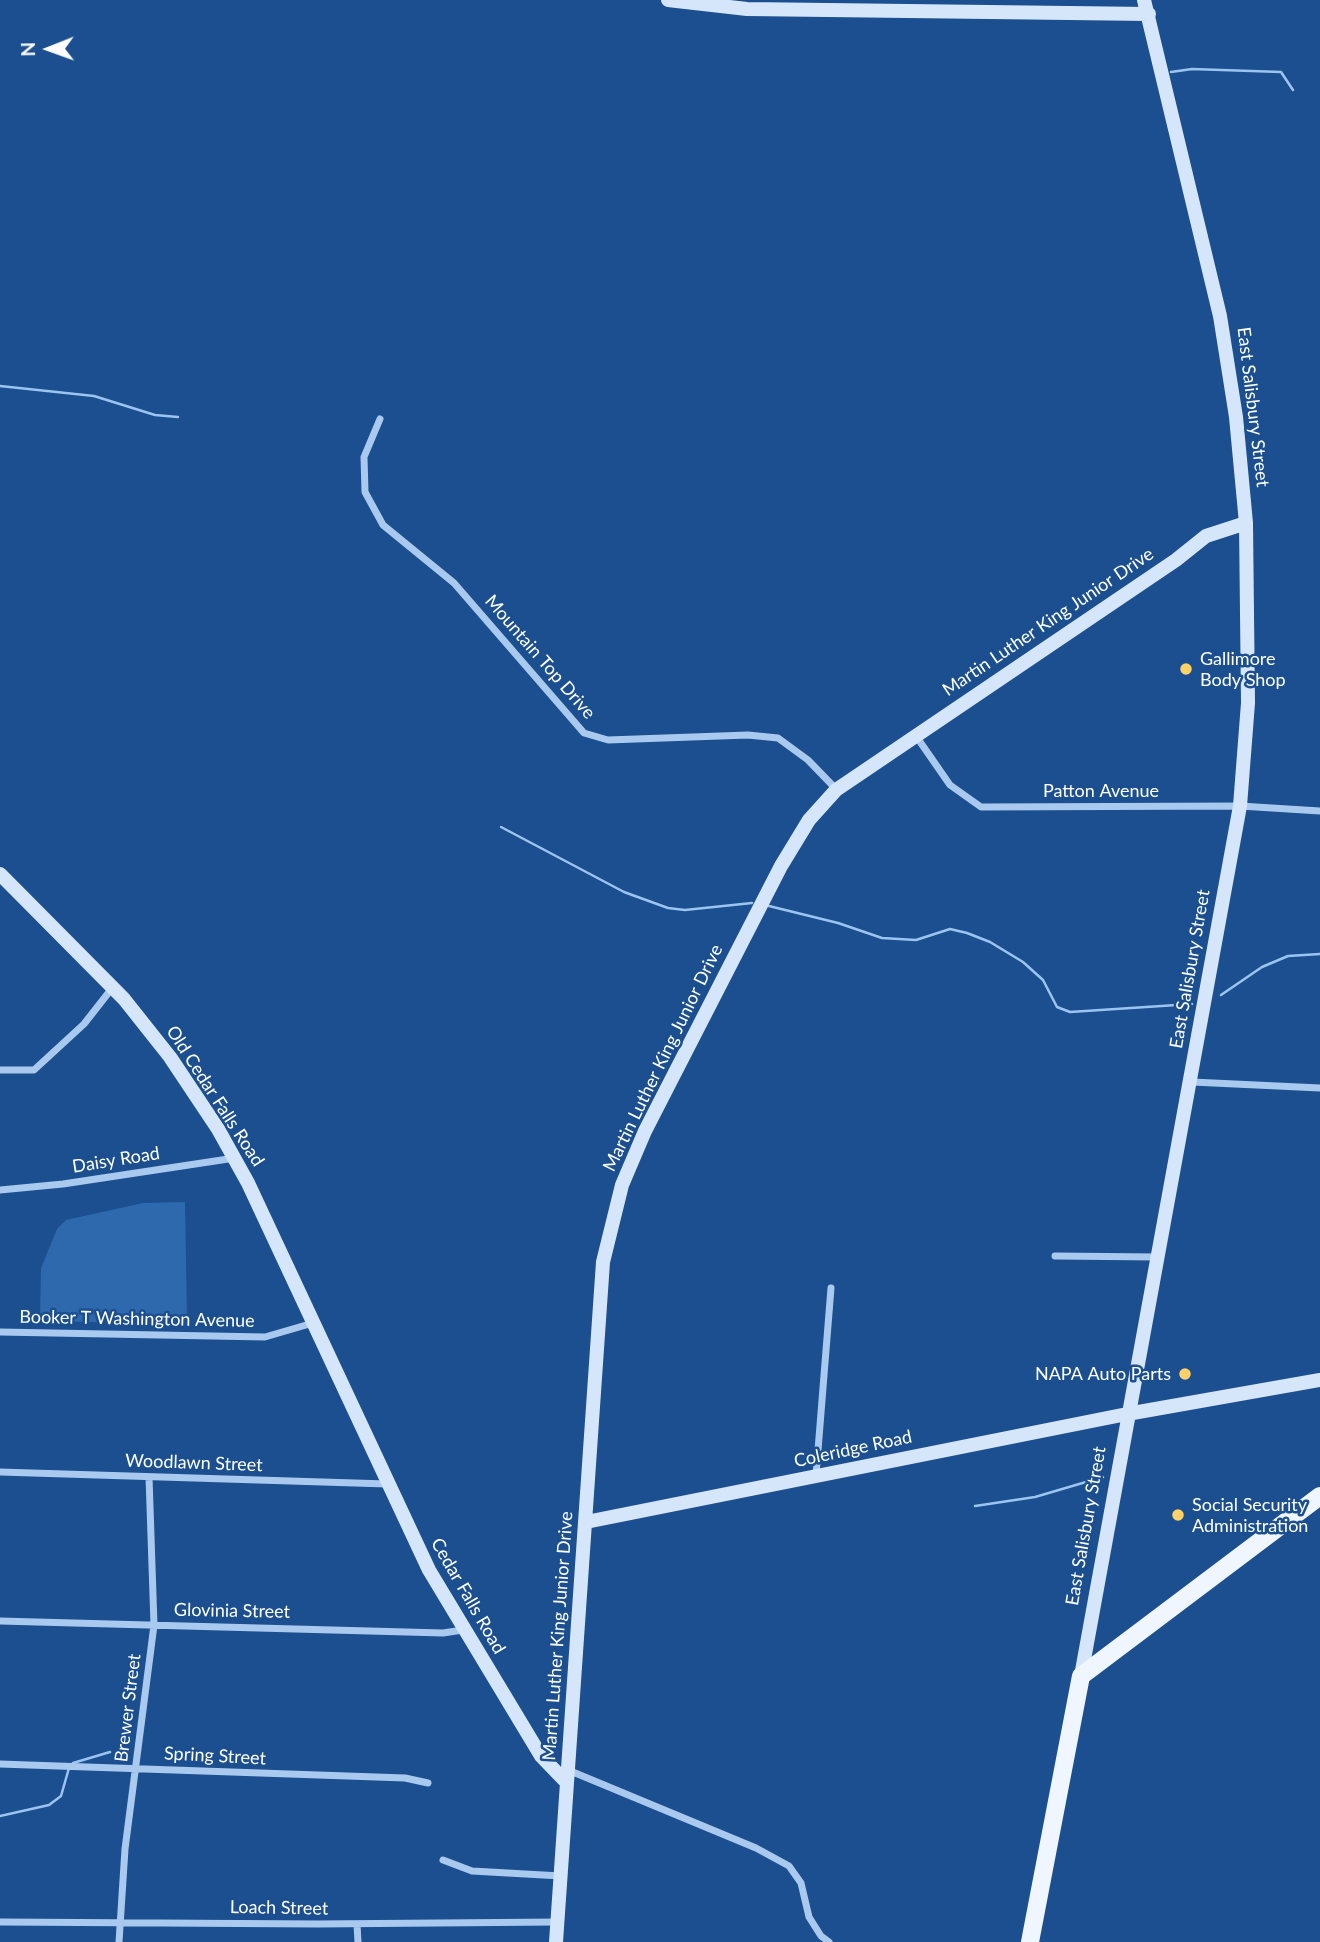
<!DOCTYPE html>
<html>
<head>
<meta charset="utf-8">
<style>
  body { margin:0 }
  #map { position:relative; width:1320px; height:1942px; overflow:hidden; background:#1b4f8f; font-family:Lato,sans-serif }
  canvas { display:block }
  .north { position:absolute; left:14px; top:14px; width:70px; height:70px; -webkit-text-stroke:5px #1b4f8f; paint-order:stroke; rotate:269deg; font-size:19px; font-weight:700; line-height:28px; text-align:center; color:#fff }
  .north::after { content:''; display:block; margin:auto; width:24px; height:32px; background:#fff; clip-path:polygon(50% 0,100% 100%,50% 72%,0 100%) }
</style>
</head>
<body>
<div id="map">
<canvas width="1320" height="1942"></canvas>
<div class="north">N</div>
</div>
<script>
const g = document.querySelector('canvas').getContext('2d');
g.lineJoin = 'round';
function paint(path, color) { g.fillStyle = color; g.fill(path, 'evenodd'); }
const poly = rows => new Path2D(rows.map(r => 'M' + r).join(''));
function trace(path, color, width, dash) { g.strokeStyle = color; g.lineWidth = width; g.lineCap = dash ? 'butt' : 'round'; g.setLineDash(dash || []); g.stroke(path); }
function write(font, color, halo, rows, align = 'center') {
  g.font = font + ' Lato,sans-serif'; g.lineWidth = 5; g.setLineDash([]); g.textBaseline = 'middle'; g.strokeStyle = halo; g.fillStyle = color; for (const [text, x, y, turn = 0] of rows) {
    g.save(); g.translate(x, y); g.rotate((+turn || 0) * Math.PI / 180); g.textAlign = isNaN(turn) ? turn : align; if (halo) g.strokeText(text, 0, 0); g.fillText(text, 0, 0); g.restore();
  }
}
paint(poly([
  [185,1202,187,1320,183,1324,40,1321,41,1268,57,1229,66,1220,143,1203]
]), '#2e69ad');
trace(poly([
  [1171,72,1192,69,1281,72,1293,90],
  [0,386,94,396,155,415,178,417],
  [501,827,624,892,668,908,685,910,752,903],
  [769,906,838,923,882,938,916,940,950,929,967,933,990,942,1023,962,1043,980,1057,1007,1070,1012,1192,1004],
  [1221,995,1262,967,1288,956,1320,954],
  [975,1506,1035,1497,1103,1477],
  [73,1763,110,1752],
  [0,1816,49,1805,61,1796,69,1768]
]), '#9cc4f0', 2.5);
trace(poly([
  [380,419,364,457,365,492,383,525,454,583,584,733,608,740,748,735,778,738,808,760,836,789],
  [916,736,950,785,981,807,1240,806,1320,811],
  [0,1070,34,1070,84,1024,113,987],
  [1192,1082,1320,1088],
  [0,1190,63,1184,235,1158],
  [1055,1256,1157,1257],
  [0,1332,265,1337,313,1323],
  [0,1472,387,1484],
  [816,1475,831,1288],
  [0,1621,443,1633,463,1630],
  [0,1764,405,1778,428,1783],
  [568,1770,756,1848,789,1866,801,1883,809,1917,821,1936,829,1942],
  [443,1860,472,1871,561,1876],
  [0,1922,318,1924,557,1922],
  [357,1924,358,1942],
  [119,1942,125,1849,154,1625,149,1477]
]), '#a9c9ee', 7);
trace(poly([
  [668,0,747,9,1149,14],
  [0,874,124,999,170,1057,218,1129,248,1183,429,1570,541,1756,567,1783],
  [586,1522,1127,1414,1320,1380],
  [1081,1676,1240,806,1248,703,1246,523,1236,417,1220,316,1144,0],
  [556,1942,603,1262,622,1185,645,1131,781,866,809,820,836,790,1176,560,1206,536,1246,523]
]), '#d6e6fa', 14);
trace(poly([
  [1030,1942,1081,1676,1320,1496]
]), '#f0f6ff', 18);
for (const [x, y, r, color] of [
  [1186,669,7,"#ffd166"],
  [1185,1374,7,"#ffd166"],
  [1178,1515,7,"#ffd166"]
]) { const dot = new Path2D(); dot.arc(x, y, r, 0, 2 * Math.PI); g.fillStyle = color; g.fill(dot); trace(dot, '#1b4f8f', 2.5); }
write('18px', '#fff', '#1b4f8f', [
  ["East Salisbury Street",1253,407,83],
  ["Martin Luther King Junior Drive",1048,622,-34],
  ["Mountain Top Drive",540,657,49],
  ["Patton Avenue",1101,791],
  ["East Salisbury Street",1190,969,-80],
  ["Martin Luther King Junior Drive",663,1058,-64],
  ["Old Cedar Falls Road",215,1096,57],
  ["Daisy Road",116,1160,-9],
  ["Booker T Washington Avenue",137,1319,1],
  ["Coleridge Road",853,1449,-12],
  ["Woodlawn Street",194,1463,2],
  ["East Salisbury Street",1086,1526,-80],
  ["Cedar Falls Road",468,1596,60],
  ["Glovinia Street",232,1611,1],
  ["Martin Luther King Junior Drive",558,1636,-86],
  ["Brewer Street",128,1708,-83],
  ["Spring Street",215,1756,3],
  ["Loach Street",279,1908,1]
]);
write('18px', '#fff', '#1b4f8f', [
  ["Gallimore",1200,659],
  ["Body Shop",1200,680],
  ["NAPA Auto Parts",1171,1374,"right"],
  ["Social Security",1192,1505],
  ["Administration",1192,1526]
], 'left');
</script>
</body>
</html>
